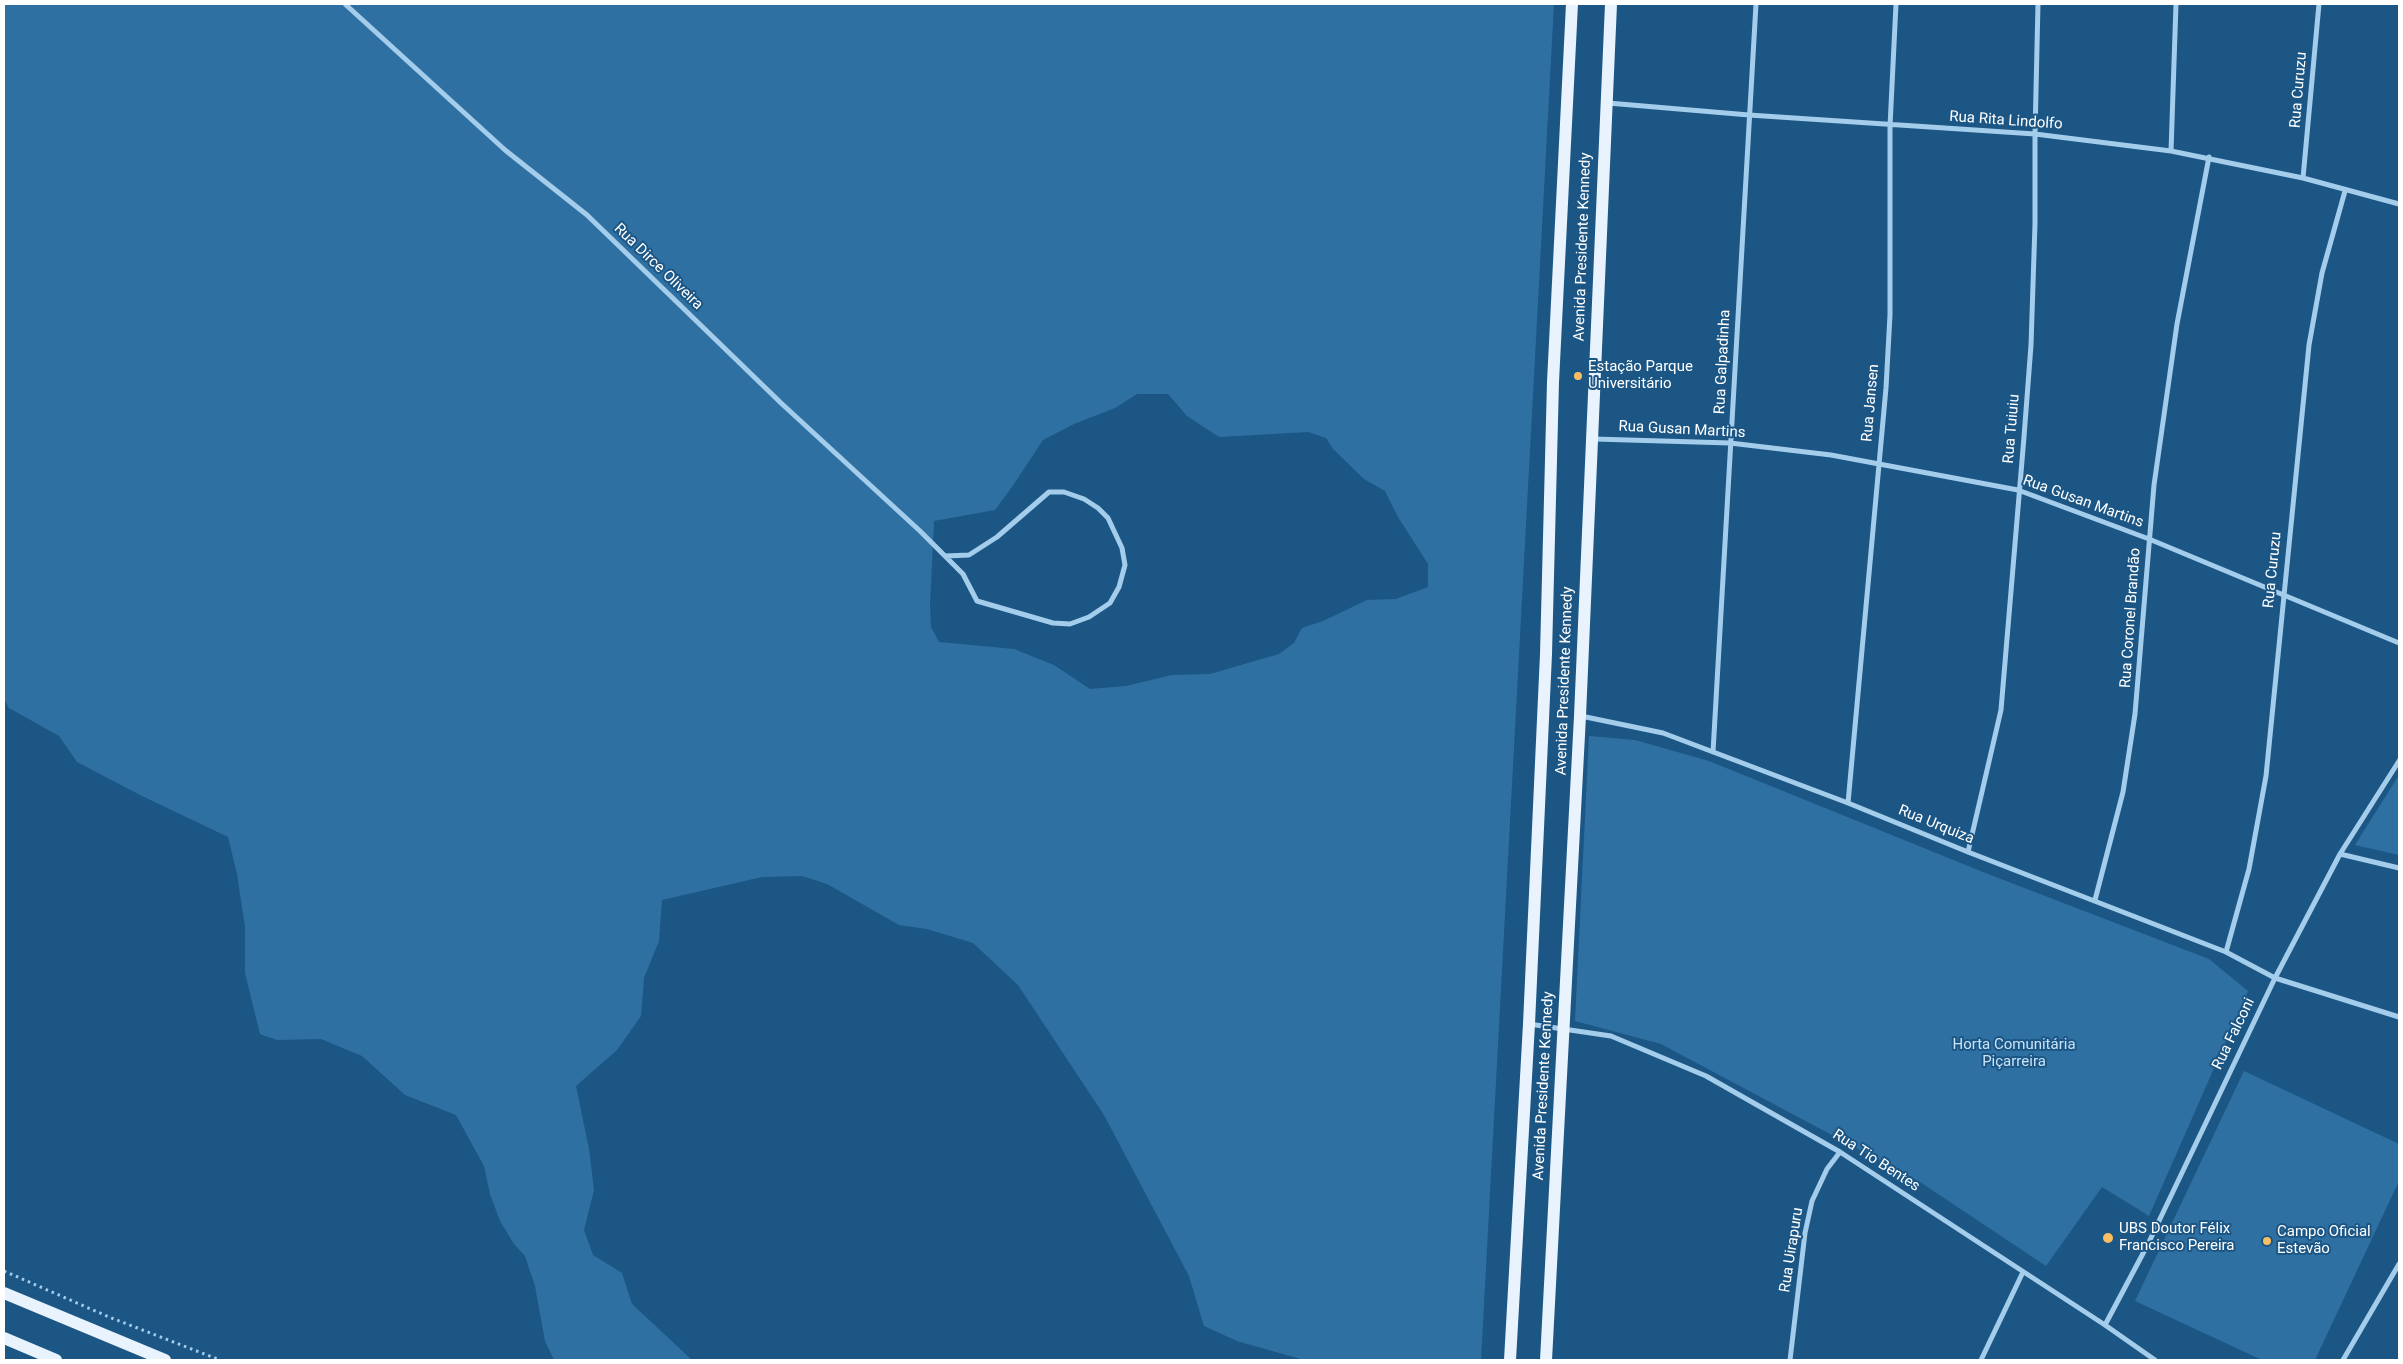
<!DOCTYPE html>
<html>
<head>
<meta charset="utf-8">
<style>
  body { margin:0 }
  #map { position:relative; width:2403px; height:1364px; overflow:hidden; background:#1c5685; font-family:Roboto,sans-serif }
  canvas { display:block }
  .frame { position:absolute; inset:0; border:5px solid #fff; pointer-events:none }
</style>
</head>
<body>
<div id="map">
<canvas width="2403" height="1364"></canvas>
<div class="frame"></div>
</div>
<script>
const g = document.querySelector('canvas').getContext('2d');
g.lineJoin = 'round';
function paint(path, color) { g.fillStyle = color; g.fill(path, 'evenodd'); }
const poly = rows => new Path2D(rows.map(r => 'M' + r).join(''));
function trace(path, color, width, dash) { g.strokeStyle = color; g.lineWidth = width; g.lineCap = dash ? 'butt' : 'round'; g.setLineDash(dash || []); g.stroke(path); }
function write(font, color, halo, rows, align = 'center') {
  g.font = font + ' Roboto,sans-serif'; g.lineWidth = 4; g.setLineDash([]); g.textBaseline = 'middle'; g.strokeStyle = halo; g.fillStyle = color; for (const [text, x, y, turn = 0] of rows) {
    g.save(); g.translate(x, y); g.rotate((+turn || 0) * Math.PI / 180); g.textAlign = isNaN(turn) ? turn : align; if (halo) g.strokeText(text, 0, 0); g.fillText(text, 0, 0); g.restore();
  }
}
paint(poly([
  [4,4,1554,4,1481,1360,1304,1360,1237,1341,1204,1326,1189,1276,1104,1115,1018,985,973,943,927,929,899,925,827,884,802,876,762,877,662,900,659,941,644,978,641,1016,617,1050,576,1086,589,1149,594,1190,584,1230,593,1255,622,1273,632,1304,692,1360,554,1360,545,1341,535,1286,525,1256,514,1244,500,1221,490,1194,484,1166,456,1115,405,1095,362,1056,321,1039,277,1040,260,1034,245,973,245,927,237,874,228,837,140,795,77,762,59,736,9,708,4,699],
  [1137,394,1168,394,1187,416,1219,437,1308,432,1326,438,1333,449,1364,479,1385,491,1398,517,1428,564,1428,587,1396,599,1367,600,1323,621,1302,628,1294,643,1279,654,1210,674,1172,675,1126,686,1090,689,1054,665,1014,649,939,642,931,627,930,605,934,521,995,510,1014,484,1043,440,1074,424,1115,408],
  [1589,736,1635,740,1709,761,1988,874,2209,959,2248,991,2149,1216,2102,1187,2046,1266,1920,1182,1661,1044,1575,1021],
  [2399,775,2399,855,2355,845],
  [2244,1071,2399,1144,2399,1181,2315,1360,2262,1360,2135,1301]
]), '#2f70a3');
trace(poly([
  [4,1271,109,1317,220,1360]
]), '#a4cceb', 3, [2.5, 4]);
trace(poly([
  [345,4,505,150,587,215,781,403,920,531,963,574,977,601,1053,623,1070,624,1089,617,1110,603,1119,587,1125,565,1122,548,1108,518,1098,508,1084,499,1064,492,1049,492,997,537,969,555,945,556],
  [1608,103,1749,115,2035,134,2171,151,2303,178,2399,204],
  [2171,151,2176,4],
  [2303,178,2319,4],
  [1594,439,1730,443,1831,455,2018,490,2149,539,2399,643],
  [1581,716,1663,733,1848,803,1968,852,2226,952,2275,978,2399,1017],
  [1713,752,1756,4],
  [1848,803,1886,388,1890,315,1890,126,1896,4],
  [1968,852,2001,710,2024,437,2031,345,2035,224,2035,134,2038,4],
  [2340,854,2399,868],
  [2095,900,2123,792,2135,714,2154,485,2177,324,2209,157],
  [2226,952,2249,869,2266,776,2309,345,2322,273,2345,191],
  [1529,1024,1611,1036,1706,1076,1840,1152,2105,1325,2155,1360],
  [2105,1325,2148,1244,2275,978,2340,854,2399,761],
  [1790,1360,1805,1233,1812,1201,1827,1169,1840,1152],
  [1981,1360,2023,1272],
  [2343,1360,2399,1264]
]), '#a4cceb', 5);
trace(poly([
  [4,1293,165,1360],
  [4,1338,56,1360],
  [1510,1360,1529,1024,1546,654,1553,382,1572,4],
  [1546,1360,1580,716,1611,4]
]), '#e8f3fe', 12);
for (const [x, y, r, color] of [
  [1578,376,5,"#fbbe61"],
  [2108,1238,6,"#fbbe61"],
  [2267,1241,5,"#fbbe61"]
]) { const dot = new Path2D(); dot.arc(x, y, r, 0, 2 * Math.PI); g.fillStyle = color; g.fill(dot); trace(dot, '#1c5685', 2); }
write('15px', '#fff', '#1c5685', [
  ["Rua Curuzu",2299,90,-85],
  ["Rua Rita Lindolfo",2006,121,4],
  ["Avenida Presidente Kennedy",1583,247,-88],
  ["Rua Dirce Oliveira",658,267,44],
  ["Rua Galpadinha",1723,362,-87],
  ["Rua Jansen",1871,403,-85],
  ["Rua Tuiuiu",2012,429,-85],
  ["Rua Gusan Martins",1682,430,3],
  ["Rua Gusan Martins",2083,502,20],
  ["Rua Curuzu",2273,570,-84],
  ["Rua Coronel Brandão",2131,618,-86],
  ["Avenida Presidente Kennedy",1565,681,-88],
  ["Rua Urquiza",1936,825,22],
  ["Rua Falconi",2234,1034,-64],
  ["Avenida Presidente Kennedy",1544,1086,-87],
  ["Rua Tio Bentes",1876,1161,33],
  ["Rua Uirapuru",1792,1250,-81]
]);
write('15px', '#fff', '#1c5685', [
  ["Estação Parque",1588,367],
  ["Universitário",1588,384],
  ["UBS Doutor Félix",2119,1229],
  ["Francisco Pereira",2119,1246],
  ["Campo Oficial",2277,1232],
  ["Estevão",2277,1249]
], 'left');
write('15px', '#c9e3f8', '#1c5685', [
  ["Horta Comunitária",2014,1045],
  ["Piçarreira",2014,1062]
]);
</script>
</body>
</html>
